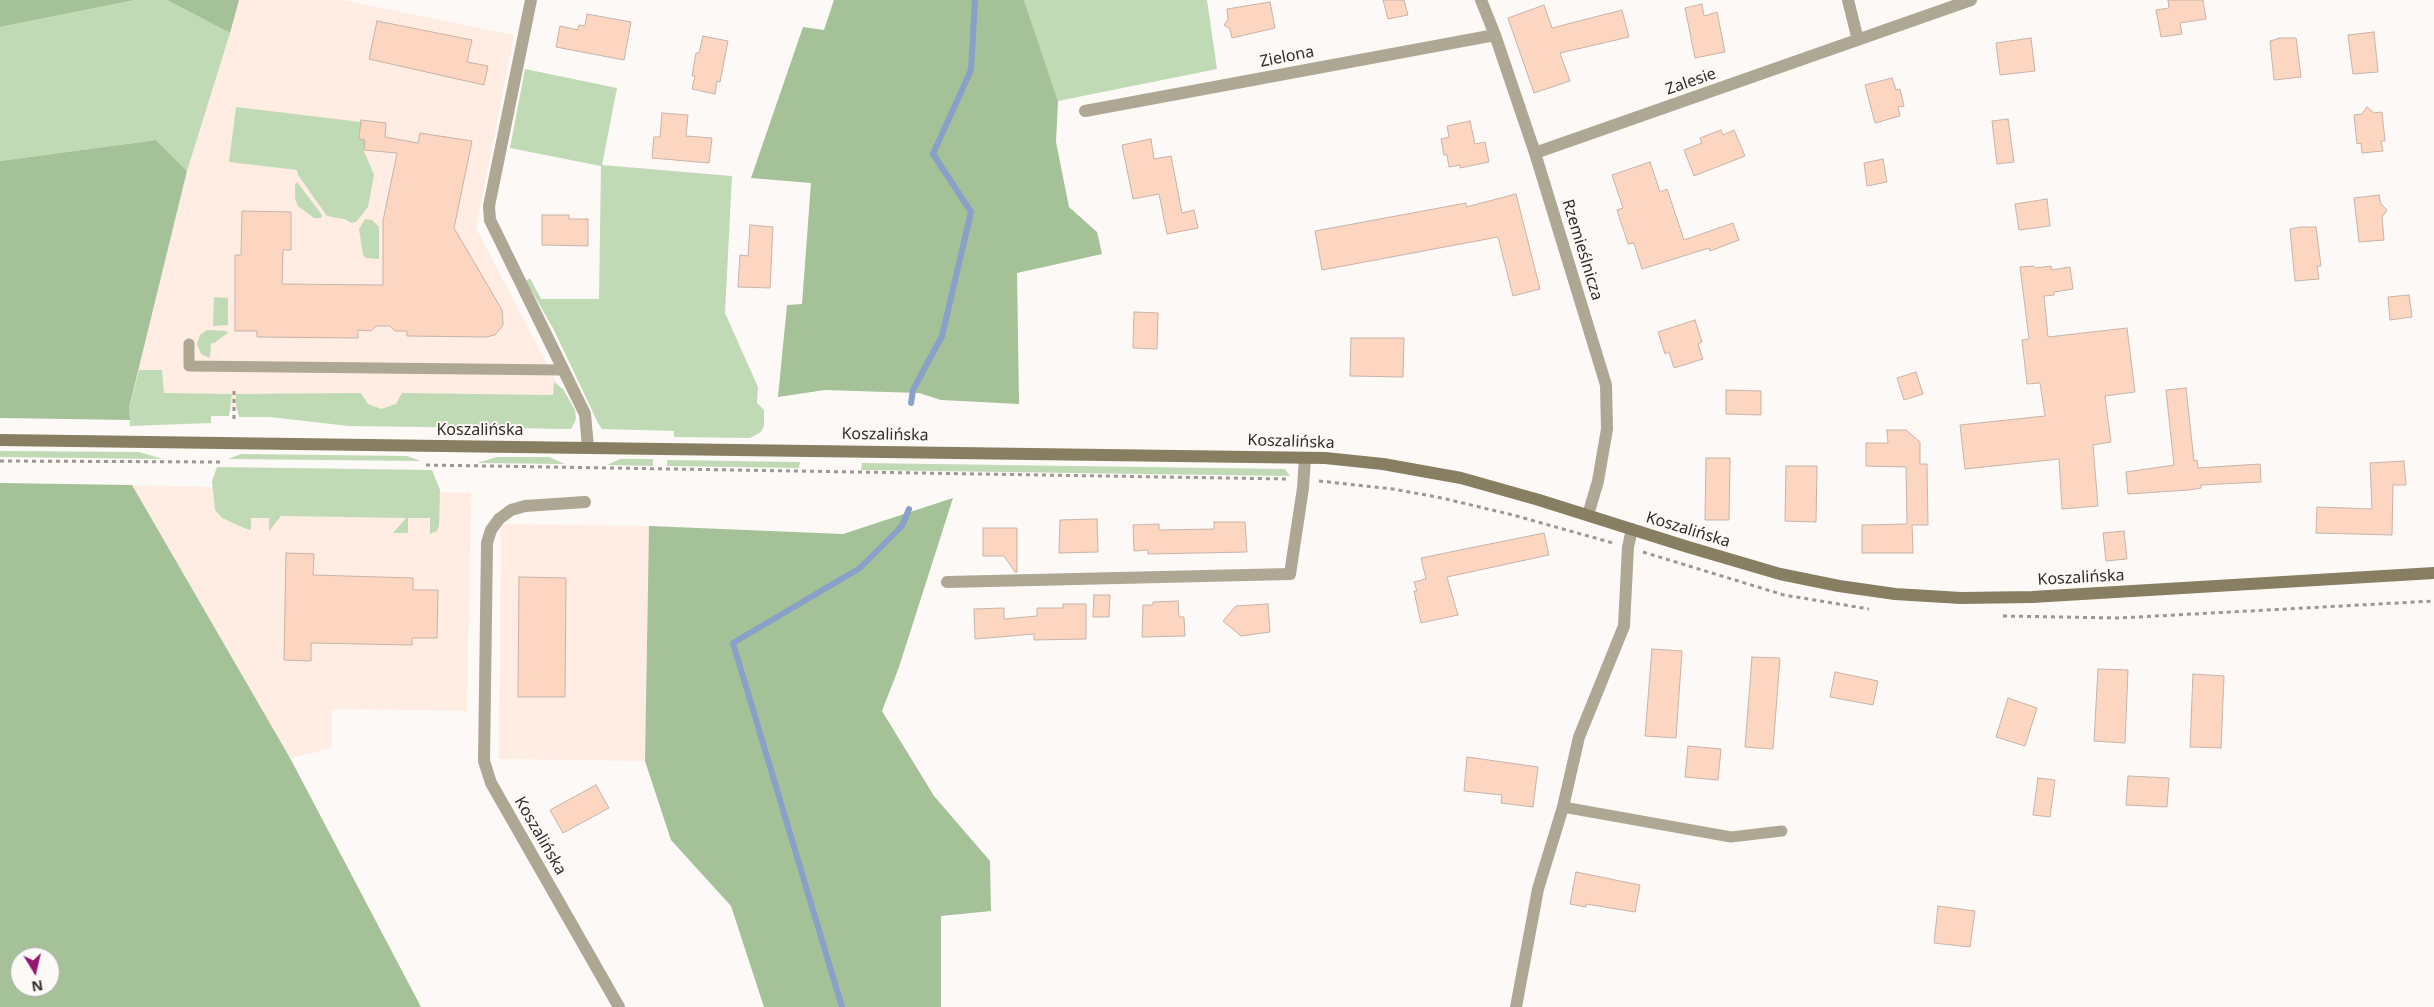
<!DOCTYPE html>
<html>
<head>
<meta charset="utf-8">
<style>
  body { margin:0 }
  #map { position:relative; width:2434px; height:1007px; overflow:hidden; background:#fdf9f7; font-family:"Noto Sans",sans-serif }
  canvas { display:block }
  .north { position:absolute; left:10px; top:947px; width:50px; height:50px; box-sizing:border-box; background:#fdf9f7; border:1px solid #aca7a4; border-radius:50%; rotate:171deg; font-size:14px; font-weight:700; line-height:20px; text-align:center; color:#332c28 }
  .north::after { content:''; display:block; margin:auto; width:18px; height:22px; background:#941872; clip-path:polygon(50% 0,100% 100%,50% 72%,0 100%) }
</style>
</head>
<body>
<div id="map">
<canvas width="2434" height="1007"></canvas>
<div class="north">N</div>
</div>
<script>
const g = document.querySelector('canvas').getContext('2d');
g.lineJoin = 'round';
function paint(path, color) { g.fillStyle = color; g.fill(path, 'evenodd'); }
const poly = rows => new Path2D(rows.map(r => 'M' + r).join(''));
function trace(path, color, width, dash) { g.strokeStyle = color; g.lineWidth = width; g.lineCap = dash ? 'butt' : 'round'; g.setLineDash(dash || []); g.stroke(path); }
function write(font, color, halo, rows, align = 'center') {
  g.font = font + ' "Noto Sans",sans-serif'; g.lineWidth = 4; g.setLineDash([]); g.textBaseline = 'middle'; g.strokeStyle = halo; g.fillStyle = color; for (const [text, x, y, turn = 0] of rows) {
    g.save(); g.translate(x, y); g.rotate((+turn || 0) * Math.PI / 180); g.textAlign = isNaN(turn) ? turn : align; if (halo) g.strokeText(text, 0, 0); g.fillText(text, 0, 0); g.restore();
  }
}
paint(poly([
  [239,0,341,0,514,35,476,228,573,414,129,409,187,171],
  [132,485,471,493,467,711,332,709,332,748,290,758],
  [501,524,649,526,645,761,499,759]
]), '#ffece3');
paint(poly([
  [135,0,167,0,230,33,187,171,156,140,0,161,0,27],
  [1024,0,1207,0,1217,69,1058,101],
  [525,69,617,88,602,165,732,176,725,313,758,387,757,403,764,410,764,426,761,432,750,438,674,437,674,431,602,429,598,423,554,330,526,281,530,278,541,299,599,299,601,166,510,148],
  [236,107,361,122,359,139,365,140,364,151,374,175,368,207,356,222,352,223,344,219,327,216,298,175,297,170,229,162],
  [297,182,322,215,321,218,314,218,298,206,295,198,295,185],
  [365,219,372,220,379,227,379,259,366,258,363,255,359,229],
  [214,297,228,298,228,325,213,326],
  [207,330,226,331,228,333,214,343,211,343,210,358,201,354,197,344,200,335],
  [139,370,162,370,164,393,232,394,229,416,211,416,211,423,130,426,129,409],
  [554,382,563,389,575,410,576,419,571,429,349,426,270,417,239,417,236,405,236,394,361,393,368,404,381,409,396,404,402,393,553,395],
  [0,451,139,452,163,459,0,457],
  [241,454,407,456,421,461,228,459],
  [497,457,549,457,565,464,477,463],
  [620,459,653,459,653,466,607,465],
  [667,460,800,462,799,468,667,466],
  [862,463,1285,469,1290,476,861,470],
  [217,467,432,470,440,490,439,526,437,531,430,534,430,518,408,518,408,533,393,533,406,518,281,516,269,531,269,518,251,518,251,530,244,528,222,518,215,510,212,481]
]), '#c0dab5');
paint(poly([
  [0,0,135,0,0,27],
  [167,0,239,0,230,33],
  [834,0,1024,0,1058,101,1056,142,1069,207,1097,232,1102,254,1017,273,1019,404,941,400,919,393,825,390,778,397,787,305,802,304,811,183,751,178,803,27,824,30],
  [156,140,187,171,129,408,130,420,0,418,0,161],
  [0,483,132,485,290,758,421,1007,0,1007],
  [20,957,50,957,50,987,20,987],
  [953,498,899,667,882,711,934,796,990,861,991,911,941,916,941,1007,764,1007,731,906,671,840,645,761,649,526,843,534]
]), '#a4c198');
trace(poly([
  [911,403,913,390,942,336,971,212,933,154,971,70,975,0],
  [842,1007,733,643,860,568,902,526,909,509]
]), '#89a0c8', 6);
const building = poly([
  [1383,0,1404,0,1408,15,1388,19,1383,0],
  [2168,0,2203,0,2206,19,2180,23,2182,34,2161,37,2156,10,2169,8,2168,0],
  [1270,2,1275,28,1232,38,1230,29,1224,25,1228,19,1227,9,1270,2],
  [1702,4,1704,16,1717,12,1725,52,1695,58,1685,8,1702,4],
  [1544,5,1552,28,1622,10,1629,37,1560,53,1570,81,1534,93,1508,18,1544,5],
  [587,14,631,22,624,60,556,47,560,26,578,30,579,25,585,26,587,14],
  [377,21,472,40,467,62,488,66,484,85,369,59,377,21],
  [2374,32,2378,72,2353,74,2348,35,2374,32],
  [703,36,728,41,720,82,717,81,715,94,692,89,695,76,692,76,696,53,699,53,703,36],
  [2031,38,2035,71,2000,75,1996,43,2031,38],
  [2280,38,2296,38,2301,77,2274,80,2270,41,2280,38],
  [1892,78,1896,90,1900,89,1904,106,1898,107,1900,116,1875,123,1865,85,1892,78],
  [2367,107,2374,113,2382,112,2385,141,2381,141,2383,151,2362,153,2361,143,2357,144,2354,115,2362,114,2367,107],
  [662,113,688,115,686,136,712,138,709,163,652,158,654,137,660,137,662,113],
  [2008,119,2014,162,1997,164,1992,121,2008,119],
  [361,120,386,123,385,137,418,143,420,133,472,141,454,228,502,310,503,325,495,335,486,337,407,336,407,331,395,331,390,326,376,326,371,331,358,330,358,338,257,337,257,331,235,331,235,255,241,255,242,211,291,212,291,250,283,250,282,284,383,285,383,221,397,153,364,150,365,140,359,139,361,120],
  [1470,121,1475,144,1485,142,1489,162,1460,168,1460,165,1449,167,1447,155,1444,155,1441,139,1449,137,1447,126,1470,121],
  [1721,130,1723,135,1734,130,1745,156,1694,176,1684,150,1702,143,1700,138,1721,130],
  [1151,139,1154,159,1171,156,1182,213,1194,210,1198,228,1167,234,1159,194,1133,199,1122,145,1151,139],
  [1883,159,1887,182,1867,186,1864,163,1883,159],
  [1650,162,1660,192,1667,189,1684,240,1733,223,1739,240,1710,251,1709,248,1642,269,1634,243,1628,244,1617,210,1623,208,1612,175,1650,162],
  [1516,194,1540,289,1513,296,1498,237,1322,270,1315,231,1466,203,1466,207,1516,194],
  [2379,195,2381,204,2387,210,2382,217,2384,240,2359,242,2354,198,2379,195],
  [2047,199,2050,226,2019,230,2015,204,2047,199],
  [542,215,569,215,569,219,588,219,588,246,542,245,542,215],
  [750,225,773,227,770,288,738,287,740,255,748,256,750,225],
  [2301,227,2316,227,2321,266,2317,266,2319,279,2295,281,2290,229,2301,227],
  [2033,266,2036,268,2051,266,2052,270,2070,267,2073,289,2054,292,2054,295,2044,296,2048,337,2127,328,2135,392,2105,396,2111,442,2093,445,2098,506,2062,509,2059,459,1965,469,1960,425,2045,416,2040,383,2027,384,2022,340,2029,339,2020,267,2033,266],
  [2409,295,2412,317,2390,320,2388,297,2409,295],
  [1134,312,1158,313,1157,349,1133,348,1134,312],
  [1695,320,1702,342,1698,344,1703,359,1674,368,1669,352,1665,354,1658,332,1695,320],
  [1351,338,1404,338,1403,377,1350,376,1351,338],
  [1916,372,1923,394,1904,400,1897,378,1916,372],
  [2186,388,2194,461,2197,460,2198,468,2260,464,2261,482,2201,485,2201,488,2189,490,2128,494,2126,472,2174,465,2166,390,2186,388],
  [1726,390,1761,391,1761,415,1726,414,1726,390],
  [1887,430,1906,430,1920,442,1920,464,1927,464,1928,525,1912,525,1913,553,1862,553,1862,525,1907,524,1906,467,1866,466,1866,443,1888,443,1887,430],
  [1706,458,1730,458,1729,520,1705,520,1706,458],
  [2404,461,2406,485,2393,485,2392,535,2316,533,2317,507,2372,509,2370,463,2404,461],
  [1786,466,1817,466,1816,522,1785,521,1786,466],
  [1097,519,1098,552,1059,553,1060,520,1097,519],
  [1214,522,1245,522,1247,552,1148,554,1148,550,1134,551,1133,525,1159,524,1159,530,1214,529,1214,522],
  [983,528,1017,528,1017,572,1015,572,1004,556,983,556,983,528],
  [2124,531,2127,559,2106,561,2103,533,2124,531],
  [1544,533,1549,555,1447,577,1458,615,1421,623,1414,591,1417,591,1414,582,1426,579,1421,558,1544,533],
  [286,553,314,554,313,575,413,578,413,590,438,590,437,638,412,638,412,645,311,643,311,661,284,660,286,553],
  [519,577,566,578,565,697,518,697,519,577],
  [1094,595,1110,595,1109,617,1093,617,1094,595],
  [1178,601,1179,617,1184,617,1185,636,1142,637,1143,605,1153,605,1153,602,1178,601],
  [1063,604,1086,604,1086,639,1034,640,1034,634,975,639,974,609,1004,608,1004,619,1037,616,1037,608,1063,608,1063,604],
  [1268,604,1270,632,1241,636,1223,621,1236,606,1268,604],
  [1652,649,1682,651,1676,738,1645,736,1652,649],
  [1752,657,1780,658,1773,749,1745,747,1752,657],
  [2098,669,2128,670,2125,743,2094,741,2098,669],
  [1835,672,1878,681,1873,705,1830,697,1835,672],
  [2193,674,2224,676,2221,748,2190,747,2193,674],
  [2008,698,2037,708,2025,746,1996,737,2008,698],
  [1688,746,1721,749,1718,780,1685,777,1688,746],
  [1467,757,1538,767,1533,807,1501,803,1502,795,1464,791,1467,757],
  [2128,776,2169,778,2167,807,2126,805,2128,776],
  [2038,778,2055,780,2050,817,2033,815,2038,778],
  [596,785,609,808,563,833,550,810,596,785],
  [1576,872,1640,885,1635,912,1586,904,1586,907,1570,904,1576,872],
  [1938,906,1975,911,1970,947,1934,943,1938,906]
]);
paint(building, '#fdd6c1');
trace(building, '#c6b3a9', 1);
trace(poly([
  [234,391,234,423],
  [0,461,223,462],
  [426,465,1288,479],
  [1319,481,1393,489,1442,498,1513,515,1613,543],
  [1643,552,1784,595,1869,609],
  [2003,616,2119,618,2434,601]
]), '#9d9794', 3, [4, 4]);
trace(poly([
  [189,344,189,366,564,370],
  [1563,807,1731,837,1782,831]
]), '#ada793', 11);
trace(poly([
  [531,0,489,206,490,220,585,414,588,447],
  [1481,0,1495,35,1535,153,1606,385,1607,429,1598,481,1588,515],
  [1848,0,1858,40],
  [1085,111,1495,35],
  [1535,153,1971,0],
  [585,502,525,506,511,510,499,519,491,530,487,543,484,761,491,783,619,1007],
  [947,582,1290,574,1303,488,1305,458],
  [1516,1007,1538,889,1563,807,1579,737,1624,626,1628,547,1632,529]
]), '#ada793', 12);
trace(poly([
  [0,440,1325,458,1383,464,1461,478,1539,500,1688,547,1780,574,1839,586,1895,594,1961,598,2032,597,2434,573]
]), '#887e61', 12);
write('16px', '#332c28', '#fdf9f7', [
  ["Zielona",1287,57,-11],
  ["Zalesie",1691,82,-19],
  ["Rzemieślnicza",1582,250,73],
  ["Koszalińska",480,430],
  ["Koszalińska",885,435,1],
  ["Koszalińska",1291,442,2],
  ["Koszalińska",1688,530,17],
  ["Koszalińska",2081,578,-3],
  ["Koszalińska",540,836,60]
]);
</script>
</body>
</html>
